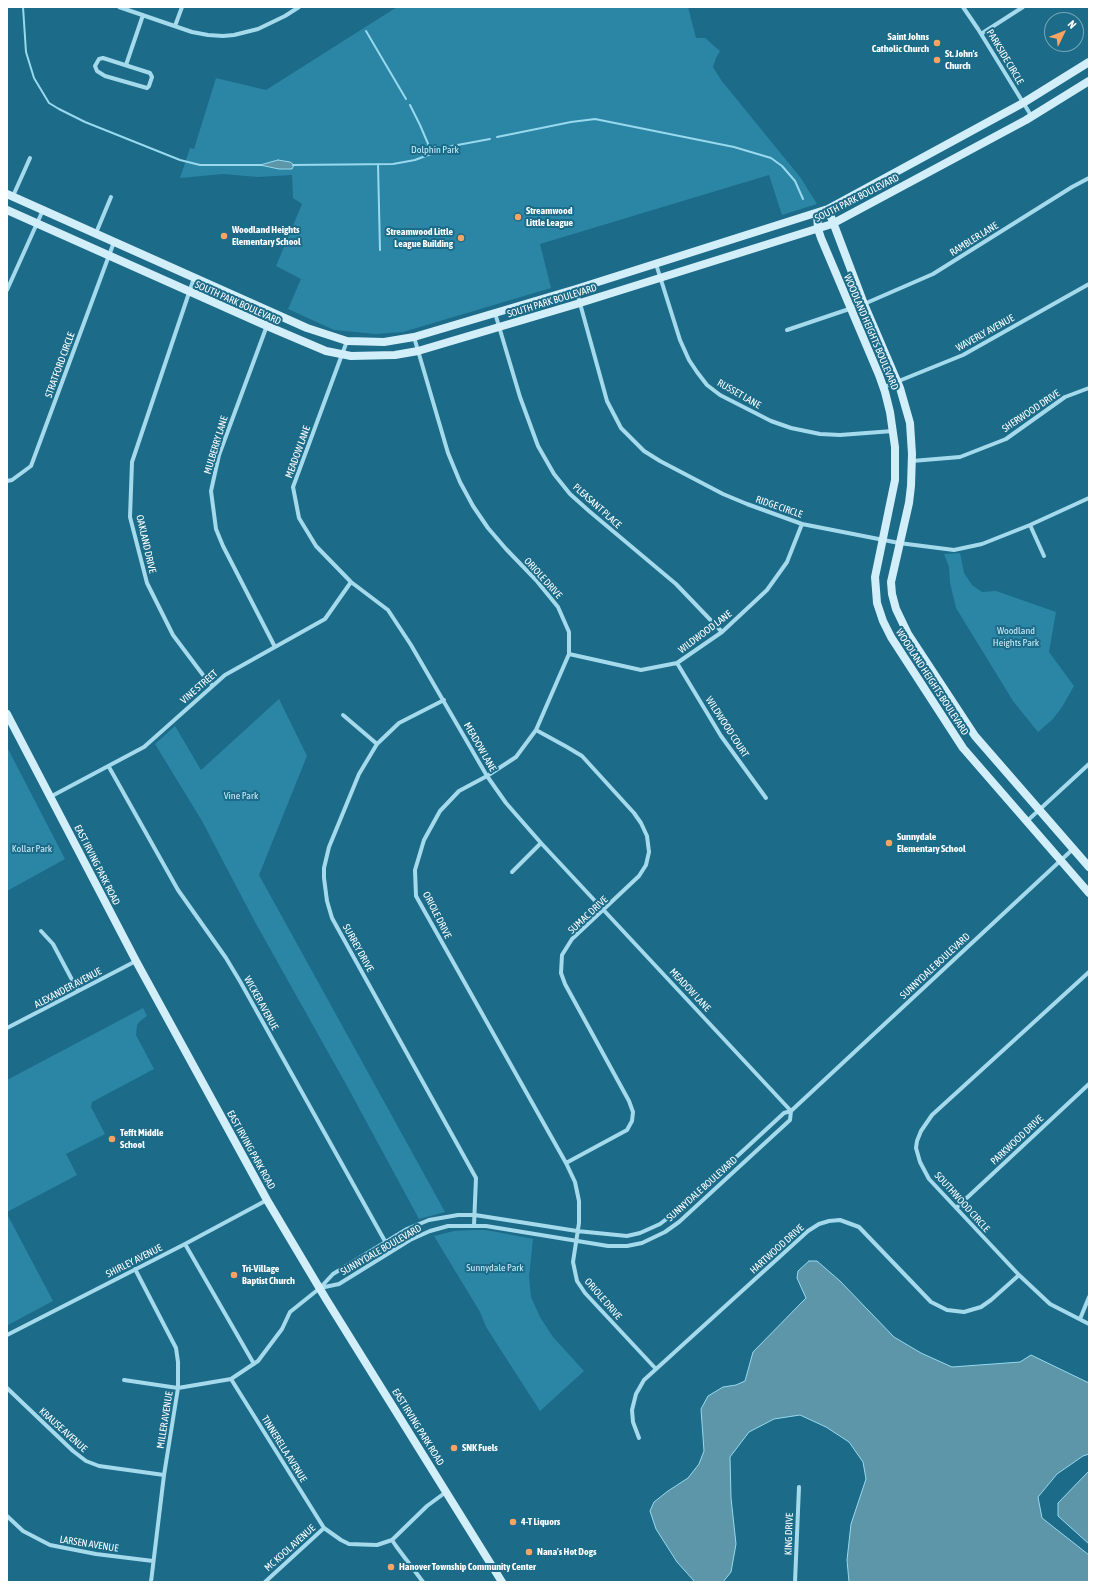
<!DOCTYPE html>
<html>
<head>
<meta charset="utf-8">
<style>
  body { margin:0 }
  #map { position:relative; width:1096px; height:1589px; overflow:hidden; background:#1b6b89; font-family:"Asap Condensed",sans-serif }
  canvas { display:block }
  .frame { position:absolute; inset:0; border:8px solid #fff; pointer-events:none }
  .north { position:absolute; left:1044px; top:12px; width:40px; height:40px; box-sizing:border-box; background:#1b6b89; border:1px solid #76a6b8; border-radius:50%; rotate:47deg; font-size:11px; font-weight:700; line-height:16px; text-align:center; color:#fff }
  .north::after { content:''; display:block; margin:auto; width:14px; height:18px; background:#fda362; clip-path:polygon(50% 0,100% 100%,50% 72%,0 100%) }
</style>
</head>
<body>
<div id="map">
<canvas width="1096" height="1589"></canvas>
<div class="frame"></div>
<div class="north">N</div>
</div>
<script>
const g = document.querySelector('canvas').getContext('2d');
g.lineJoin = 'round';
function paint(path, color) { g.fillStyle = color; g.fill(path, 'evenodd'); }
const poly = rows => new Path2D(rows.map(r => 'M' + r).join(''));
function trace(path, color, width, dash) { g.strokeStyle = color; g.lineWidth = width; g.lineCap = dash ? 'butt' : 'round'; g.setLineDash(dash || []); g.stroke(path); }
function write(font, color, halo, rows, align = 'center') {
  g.font = font + ' "Asap Condensed",sans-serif'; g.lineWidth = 4; g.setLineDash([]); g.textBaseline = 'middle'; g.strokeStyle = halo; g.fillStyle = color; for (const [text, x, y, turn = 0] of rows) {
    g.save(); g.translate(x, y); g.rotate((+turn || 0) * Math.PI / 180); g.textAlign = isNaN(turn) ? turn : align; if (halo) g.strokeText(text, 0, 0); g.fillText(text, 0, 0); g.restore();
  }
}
paint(poly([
  [397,7,688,7,696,38,705,38,720,51,716,58,713,67,721,80,800,177,817,204,782,215,769,175,540,244,551,288,403,332,376,334,334,330,288,309,301,279,276,266,302,204,293,198,292,175,258,177,223,174,180,178,190,148,194,149,216,78,266,90],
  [960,553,964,573,972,585,982,592,996,591,1056,612,1049,652,1074,686,1062,707,1052,720,1038,732,1013,701,956,608,950,583,949,567,944,554],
  [279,699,307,756,259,875,445,1212,419,1219,347,1086,255,922,202,821,155,744,175,726,201,770],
  [7,747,65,859,7,891],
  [143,1008,147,1016,140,1021,137,1025,136,1035,154,1069,92,1102,91,1107,105,1134,66,1154,77,1175,7,1212,7,1080],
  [7,1214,53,1301,8,1325,7,1324],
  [473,1230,486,1230,533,1239,529,1277,531,1297,540,1317,553,1337,584,1371,540,1411,486,1327,480,1312,434,1236,454,1231]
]), '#2b86a5');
const water = poly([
  [278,160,290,162,294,165,292,169,279,169,260,165,278,160],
  [809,1261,817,1261,840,1281,894,1337,921,1353,952,1367,1020,1362,1031,1355,1089,1383,1089,1454,1083,1456,1057,1474,1038,1497,1042,1518,1089,1555,1089,1582,849,1582,847,1560,851,1524,866,1479,863,1462,849,1442,826,1427,800,1415,774,1419,749,1432,730,1457,731,1498,736,1544,731,1572,723,1582,695,1582,677,1562,656,1529,650,1511,654,1502,668,1491,688,1478,699,1464,704,1451,701,1409,708,1396,723,1387,736,1385,745,1381,753,1352,806,1298,797,1278,798,1271,809,1261],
  [1089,1471,1089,1544,1058,1516,1058,1503,1089,1471]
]);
paint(water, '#5d96a9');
trace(water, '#98d9ee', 1);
trace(poly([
  [23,7,26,52,34,78,49,103,59,109,85,122,180,160,200,165,262,165],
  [366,31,406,99],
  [410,105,420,125,432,153],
  [497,137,571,122,595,119,734,147,771,158,782,166,795,181,803,199],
  [378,164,380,250],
  [293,165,393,164,415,160,452,146,490,139]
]), '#98d9ee', 2);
trace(poly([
  [119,7,192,32,208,35,223,36,234,35,258,29,285,16,299,7],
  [963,7,978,29,1032,117],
  [175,26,182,7],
  [981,34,1023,7],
  [103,58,150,73,152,77,149,86,147,88,105,76,97,71,95,66,99,59,103,58],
  [126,65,143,15],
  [13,196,30,158],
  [96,233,111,197],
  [656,264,680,340,689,360,697,372,707,385,720,395,771,421,791,428,820,434,840,435,893,431],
  [194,278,132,462,130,517,147,583,173,635,203,675,212,685],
  [576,289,607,401,621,428,644,451,660,461,723,494,747,504,802,524,899,543,954,550,982,544,1030,525,1089,498],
  [7,290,43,210],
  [272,312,219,455,211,491,216,529,223,546,275,647],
  [495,313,520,397,538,446,554,474,570,494,589,511,676,584,722,632],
  [787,330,864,304,933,274,1072,187,1089,178],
  [414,337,448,453,460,482,473,506,488,528,506,549,536,580,558,607,569,632,569,654,536,730,516,757,487,776,459,791,440,811,424,840,415,870,416,896,566,1163,575,1182,579,1201,579,1223,573,1262,577,1281,585,1293,656,1369],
  [347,341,293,487,299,518,316,546,351,582,388,610,411,645,487,776,506,803,541,843,791,1111],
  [884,387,963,355,1089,284],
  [912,461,960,457,1006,439,1065,397,1089,388],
  [7,481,12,480,31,466,114,242],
  [1030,525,1044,556],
  [569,654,641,670,677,663,722,632,767,590,787,562,802,524],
  [677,663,721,736,766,798],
  [444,700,399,723,377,744,359,774,329,847,324,868,324,878,327,901,332,918,476,1178,474,1225],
  [343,715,377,744],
  [536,730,567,747,582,756,634,813,641,823,647,836,649,852,646,865,639,876,572,939,562,955,561,973,565,984,629,1101,633,1112,632,1121,627,1130,566,1163],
  [109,767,178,890,226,958,241,983,391,1252],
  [50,797,144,747,225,675,325,619,351,582],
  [1026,822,1089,764],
  [512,872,541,843],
  [41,931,53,944,78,991],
  [1089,972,932,1115,921,1131,917,1141,916,1148,920,1162,929,1179,1019,1275,1050,1304,1089,1324],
  [7,1028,136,961],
  [956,1208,1089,1084],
  [185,1244,254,1364],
  [135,1269,176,1348,178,1362,178,1388,164,1475,151,1582],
  [320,1288,339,1284,410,1240,430,1231,448,1226,486,1226,608,1246,627,1246,642,1243,665,1232,679,1222,790,1120,791,1111],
  [1080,1319,1089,1297],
  [7,1335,185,1244,267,1200],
  [231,1379,324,1528],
  [124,1380,178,1388,231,1379,258,1361,282,1329,290,1312,320,1288,333,1274,407,1229,429,1220,458,1215,475,1215,577,1231,627,1236,640,1233,660,1224,682,1207,784,1113,791,1111,1073,849],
  [7,1388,73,1451,86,1461,99,1466,164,1475],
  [639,1438,633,1422,632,1410,636,1394,644,1380,808,1231,819,1224,829,1221,840,1220,859,1227,931,1302,947,1310,964,1312,981,1307,991,1300,1019,1275],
  [7,1516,23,1531,50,1545,96,1554,153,1561],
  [392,1540,396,1546,423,1582],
  [265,1582,324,1528,341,1540,349,1544,377,1545,392,1540,427,1506,446,1492],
  [795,1582,799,1487]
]), '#a5daec', 4);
trace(poly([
  [7,194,307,328,347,341,384,342,414,337,576,289,828,209,1023,103,1089,62],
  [828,209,864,304,900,388,910,423,912,454,911,486,909,503,891,582,892,594,896,609,908,634,975,736,1089,867],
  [7,210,267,326,326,351,351,356,395,355,418,351,580,303,832,224,1026,120,1089,81],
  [817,213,818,229,821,238,879,375,885,392,890,412,895,447,895,480,875,577,877,603,883,621,891,637,963,748,1089,893],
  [7,714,136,961,267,1200,326,1299,502,1582]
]), '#d2eef9', 8);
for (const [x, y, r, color] of [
  [937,43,4,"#fda362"],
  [937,60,4,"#fda362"],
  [518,217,4,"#fda362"],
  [224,236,4,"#fda362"],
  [461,238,4,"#fda362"],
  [889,843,4,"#fda362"],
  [112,1139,4,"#fda362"],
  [234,1275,4,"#fda362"],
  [454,1448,4,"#fda362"],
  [513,1522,4,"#fda362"],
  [529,1552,4,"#fda362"],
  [391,1567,4,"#fda362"]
]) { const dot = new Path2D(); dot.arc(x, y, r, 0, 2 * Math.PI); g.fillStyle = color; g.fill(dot); trace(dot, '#1b6b89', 1.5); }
write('bold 10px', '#fff', '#1b6b89', [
  ["Saint Johns",929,37,"right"],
  ["Catholic Church",929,49,"right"],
  ["St. John's",945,54],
  ["Church",945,66],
  ["Streamwood",526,211],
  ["Little League",526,223],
  ["Woodland Heights",232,230],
  ["Elementary School",232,242],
  ["Streamwood Little",453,232,"right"],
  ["League Building",453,244,"right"],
  ["Sunnydale",897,837],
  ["Elementary School",897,849],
  ["Tefft Middle",120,1133],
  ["School",120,1145],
  ["Tri-Village",242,1269],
  ["Baptist Church",242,1281],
  ["SNK Fuels",462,1448],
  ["4-T Liquors",521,1522],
  ["Nana's Hot Dogs",537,1552],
  ["Hanover Township Community Center",399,1567]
], 'left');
write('10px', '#fff', '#1b6b89', [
  ["PARKSIDE CIRCLE",1005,57,59],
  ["SOUTH PARK BOULEVARD",857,198,-27],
  ["RAMBLER LANE",974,239,-32],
  ["SOUTH PARK BOULEVARD",552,301,-17],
  ["SOUTH PARK BOULEVARD",238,303,24],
  ["WOODLAND HEIGHTS BOULEVARD",871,332,67],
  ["WAVERLY AVENUE",985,333,-29],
  ["STRATFORD CIRCLE",60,365,-70],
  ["RUSSET LANE",739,394,30],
  ["SHERWOOD DRIVE",1031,411,-34],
  ["MULBERRY LANE",216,445,-73],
  ["MEADOW LANE",298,452,-70],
  ["PLEASANT PLACE",597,506,42],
  ["RIDGE CIRCLE",779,507,19],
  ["OAKLAND DRIVE",146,544,77],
  ["ORIOLE DRIVE",543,578,48],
  ["WILDWOOD LANE",705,632,-37],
  ["WOODLAND HEIGHTS BOULEVARD",932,682,57],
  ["VINE STREET",199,687,-41],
  ["WILDWOOD COURT",727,727,57],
  ["MEADOW LANE",480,747,60],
  ["EAST IRVING PARK ROAD",97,865,63],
  ["ORIOLE DRIVE",437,915,63],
  ["SUMAC DRIVE",588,915,-43],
  ["SURREY DRIVE",358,948,61],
  ["SUNNYDALE BOULEVARD",935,966,-43],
  ["ALEXANDER AVENUE",68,988,-28],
  ["MEADOW LANE",690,990,47],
  ["WICKER AVENUE",261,1003,61],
  ["PARKWOOD DRIVE",1017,1140,-43],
  ["EAST IRVING PARK ROAD",251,1150,61],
  ["SUNNYDALE BOULEVARD",702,1189,-42],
  ["SOUTHWOOD CIRCLE",962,1202,48],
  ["HARTWOOD DRIVE",777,1249,-42],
  ["SUNNYDALE BOULEVARD",381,1250,-30],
  ["SHIRLEY AVENUE",134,1261,-27],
  ["ORIOLE DRIVE",603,1299,49],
  ["MILLER AVENUE",165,1420,-81],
  ["EAST IRVING PARK ROAD",418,1427,58],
  ["KRAUSE AVENUE",63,1430,42],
  ["TINNERELLA AVENUE",284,1449,58],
  ["KING DRIVE",789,1534,-88],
  ["LARSEN AVENUE",89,1544,9],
  ["MC KOOL AVENUE",290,1548,-42]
]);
write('10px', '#cbedf9', '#1b6b89', [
  ["Dolphin Park",435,150],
  ["Woodland",1016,631],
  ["Heights Park",1016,643],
  ["Vine Park",241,796],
  ["Kollar Park",32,849],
  ["Sunnydale Park",495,1268]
]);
</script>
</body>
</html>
